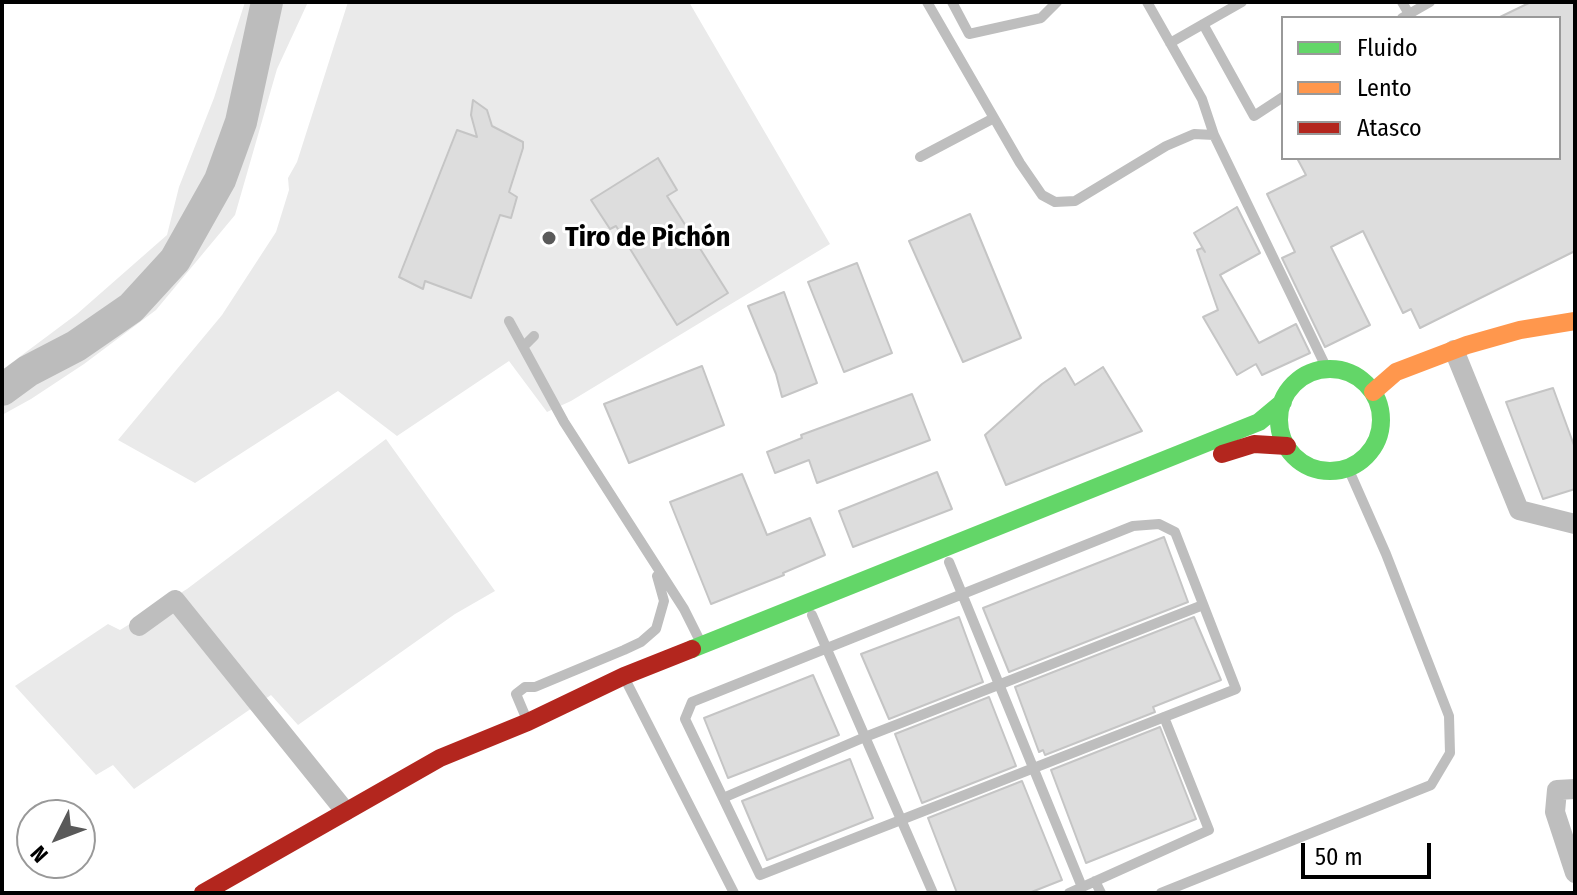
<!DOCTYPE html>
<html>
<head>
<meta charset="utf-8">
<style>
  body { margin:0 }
  #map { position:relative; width:1577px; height:895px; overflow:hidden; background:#fff; font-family:"Fira Sans Condensed",sans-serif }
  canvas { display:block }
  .frame { position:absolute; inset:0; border:4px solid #000; pointer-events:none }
  .legend { position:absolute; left:1281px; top:16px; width:280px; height:144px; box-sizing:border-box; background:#fff; border:2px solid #999; margin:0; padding:10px 14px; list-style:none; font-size:24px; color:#000 }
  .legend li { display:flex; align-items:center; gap:16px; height:40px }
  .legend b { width:40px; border:2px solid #999 }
  .north { position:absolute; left:16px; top:799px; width:80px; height:80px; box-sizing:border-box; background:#fff; border:2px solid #999; border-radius:50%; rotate:228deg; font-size:22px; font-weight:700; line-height:32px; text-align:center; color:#000 }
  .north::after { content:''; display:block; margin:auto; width:28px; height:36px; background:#595959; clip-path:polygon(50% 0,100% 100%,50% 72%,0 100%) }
  .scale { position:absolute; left:1301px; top:843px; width:130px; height:36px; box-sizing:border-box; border:4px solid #000; border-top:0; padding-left:10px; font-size:24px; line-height:28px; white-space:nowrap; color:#000; -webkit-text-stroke:6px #fff; paint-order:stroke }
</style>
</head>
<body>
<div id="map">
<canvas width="1577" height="895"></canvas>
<div class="frame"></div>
<ul class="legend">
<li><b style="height:10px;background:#63d668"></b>Fluido</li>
<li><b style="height:10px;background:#ff974d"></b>Lento</li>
<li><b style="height:10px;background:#b3261e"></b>Atasco</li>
</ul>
<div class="north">N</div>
<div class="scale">50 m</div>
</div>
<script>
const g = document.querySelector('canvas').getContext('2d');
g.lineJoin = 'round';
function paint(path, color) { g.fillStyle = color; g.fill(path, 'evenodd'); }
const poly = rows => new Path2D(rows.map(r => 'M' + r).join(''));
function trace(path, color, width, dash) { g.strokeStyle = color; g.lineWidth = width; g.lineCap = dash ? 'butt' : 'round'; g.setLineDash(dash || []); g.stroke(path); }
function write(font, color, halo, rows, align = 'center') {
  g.font = font + ' "Fira Sans Condensed",sans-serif'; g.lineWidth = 6; g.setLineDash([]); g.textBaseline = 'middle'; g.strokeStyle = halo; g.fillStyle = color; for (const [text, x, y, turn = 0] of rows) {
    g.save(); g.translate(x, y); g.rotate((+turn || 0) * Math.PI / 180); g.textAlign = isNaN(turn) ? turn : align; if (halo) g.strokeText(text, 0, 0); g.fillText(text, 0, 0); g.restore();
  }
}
paint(poly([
  [245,2,308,2,277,69,235,215,156,310,84,364,31,399,2,415,2,370,77,314,167,235,179,187,214,98],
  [348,2,689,2,830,244,571,401,547,412,509,361,397,436,338,391,195,483,118,440,222,315,276,232,289,190,288,178,297,162],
  [386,439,495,591,455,614,298,725,271,695,134,789,113,765,96,775,15,686,108,624,120,630,187,589]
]), '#eaeaea');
trace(poly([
  [2,390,28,371,76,346,131,308,175,260,220,180,241,122,267,2]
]), '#bcbcbc', 32);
const building = poly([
  [1531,2,1575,2,1575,251,1420,328,1411,309,1403,313,1363,231,1331,247,1370,325,1325,347,1282,258,1295,252,1267,194,1306,175,1297,158,1559,158,1559,18,1498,18,1531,2],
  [473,100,487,110,492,126,523,142,523,148,509,192,517,197,511,218,500,215,471,298,425,281,423,289,399,277,457,130,477,137,471,115,473,100],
  [658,158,677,190,667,196,728,293,677,325,616,226,610,229,591,200,658,158],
  [1237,207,1260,253,1220,275,1259,343,1296,324,1310,353,1262,375,1256,364,1237,375,1203,317,1218,310,1197,250,1202,248,1205,252,1194,233,1237,207],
  [970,214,1021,338,963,362,909,241,970,214],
  [857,263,892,353,844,372,808,282,857,263],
  [784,292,817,383,782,397,776,374,748,306,784,292],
  [702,366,724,425,629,463,604,404,702,366],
  [1103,367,1142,431,1006,485,985,435,1042,384,1065,368,1075,385,1103,367],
  [1553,388,1575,448,1575,489,1543,499,1506,402,1553,388],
  [912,394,930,440,817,483,809,460,775,473,767,452,802,438,801,435,912,394],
  [937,472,952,509,853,547,839,511,937,472],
  [742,474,767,535,810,518,825,555,783,573,784,575,711,604,670,502,742,474],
  [1164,537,1188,602,1009,672,983,608,1164,537],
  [959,617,983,682,889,719,861,654,959,617],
  [1194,617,1221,680,1153,707,1155,712,1045,755,1043,750,1039,752,1015,687,1194,617],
  [813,675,839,735,728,778,704,718,813,675],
  [989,697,1016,766,922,803,895,734,989,697],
  [1160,727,1196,819,1086,863,1051,770,1160,727],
  [850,759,873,818,767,860,742,801,850,759],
  [1022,781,1062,880,1029,893,957,893,928,818,1022,781]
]);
paint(building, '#ddd');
trace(building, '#c5c5c5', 2);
trace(poly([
  [927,2,1020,163,1042,195,1055,202,1075,201,1166,146,1194,134,1214,135,1327,369],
  [952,2,969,34,1041,18,1057,2],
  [1147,2,1202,99,1214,135],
  [1402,2,1409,14],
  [1402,18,1430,2],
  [1203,24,1254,116,1283,97],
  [1170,43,1242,2],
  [920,157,994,118],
  [509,321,564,422,684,609,700,641],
  [523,347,534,336],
  [1159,524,1175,532,1236,689,760,875,685,719,692,702,1133,526,1159,524],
  [949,562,1082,887],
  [812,615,933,893],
  [624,677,734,893],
  [527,720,516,694,525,687,535,687,624,650,641,642,656,629,664,601,657,576],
  [723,798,865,737,1203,605],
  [1095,881,1101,893],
  [1069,893,1209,830,1164,717],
  [1161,893,1431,785,1450,753,1449,716,1386,554,1348,468]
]), '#bebebe', 10);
trace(poly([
  [1454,350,1519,510,1575,524],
  [139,626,175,600,345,811],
  [1575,789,1557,790,1555,812,1575,873]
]), '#bebebe', 20);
trace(poly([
  '1279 420a51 51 0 1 1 102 0a51 51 0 1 1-102 0Z',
  [692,649,1259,422,1283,402]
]), '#63d668', 18);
trace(poly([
  [1373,392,1396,372,1467,345,1520,330,1575,321]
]), '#ff974d', 18);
trace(poly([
  [1222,454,1254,444,1287,446],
  [203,893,440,758,528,722,624,676,692,649]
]), '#b3261e', 18);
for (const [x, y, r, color] of [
  [549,238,8,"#595959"]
]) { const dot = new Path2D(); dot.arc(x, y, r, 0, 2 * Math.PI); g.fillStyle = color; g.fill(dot); trace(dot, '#fff', 3); }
write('bold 28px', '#000', '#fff', [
  ["Tiro de Pichón",565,238]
], 'left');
</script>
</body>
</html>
